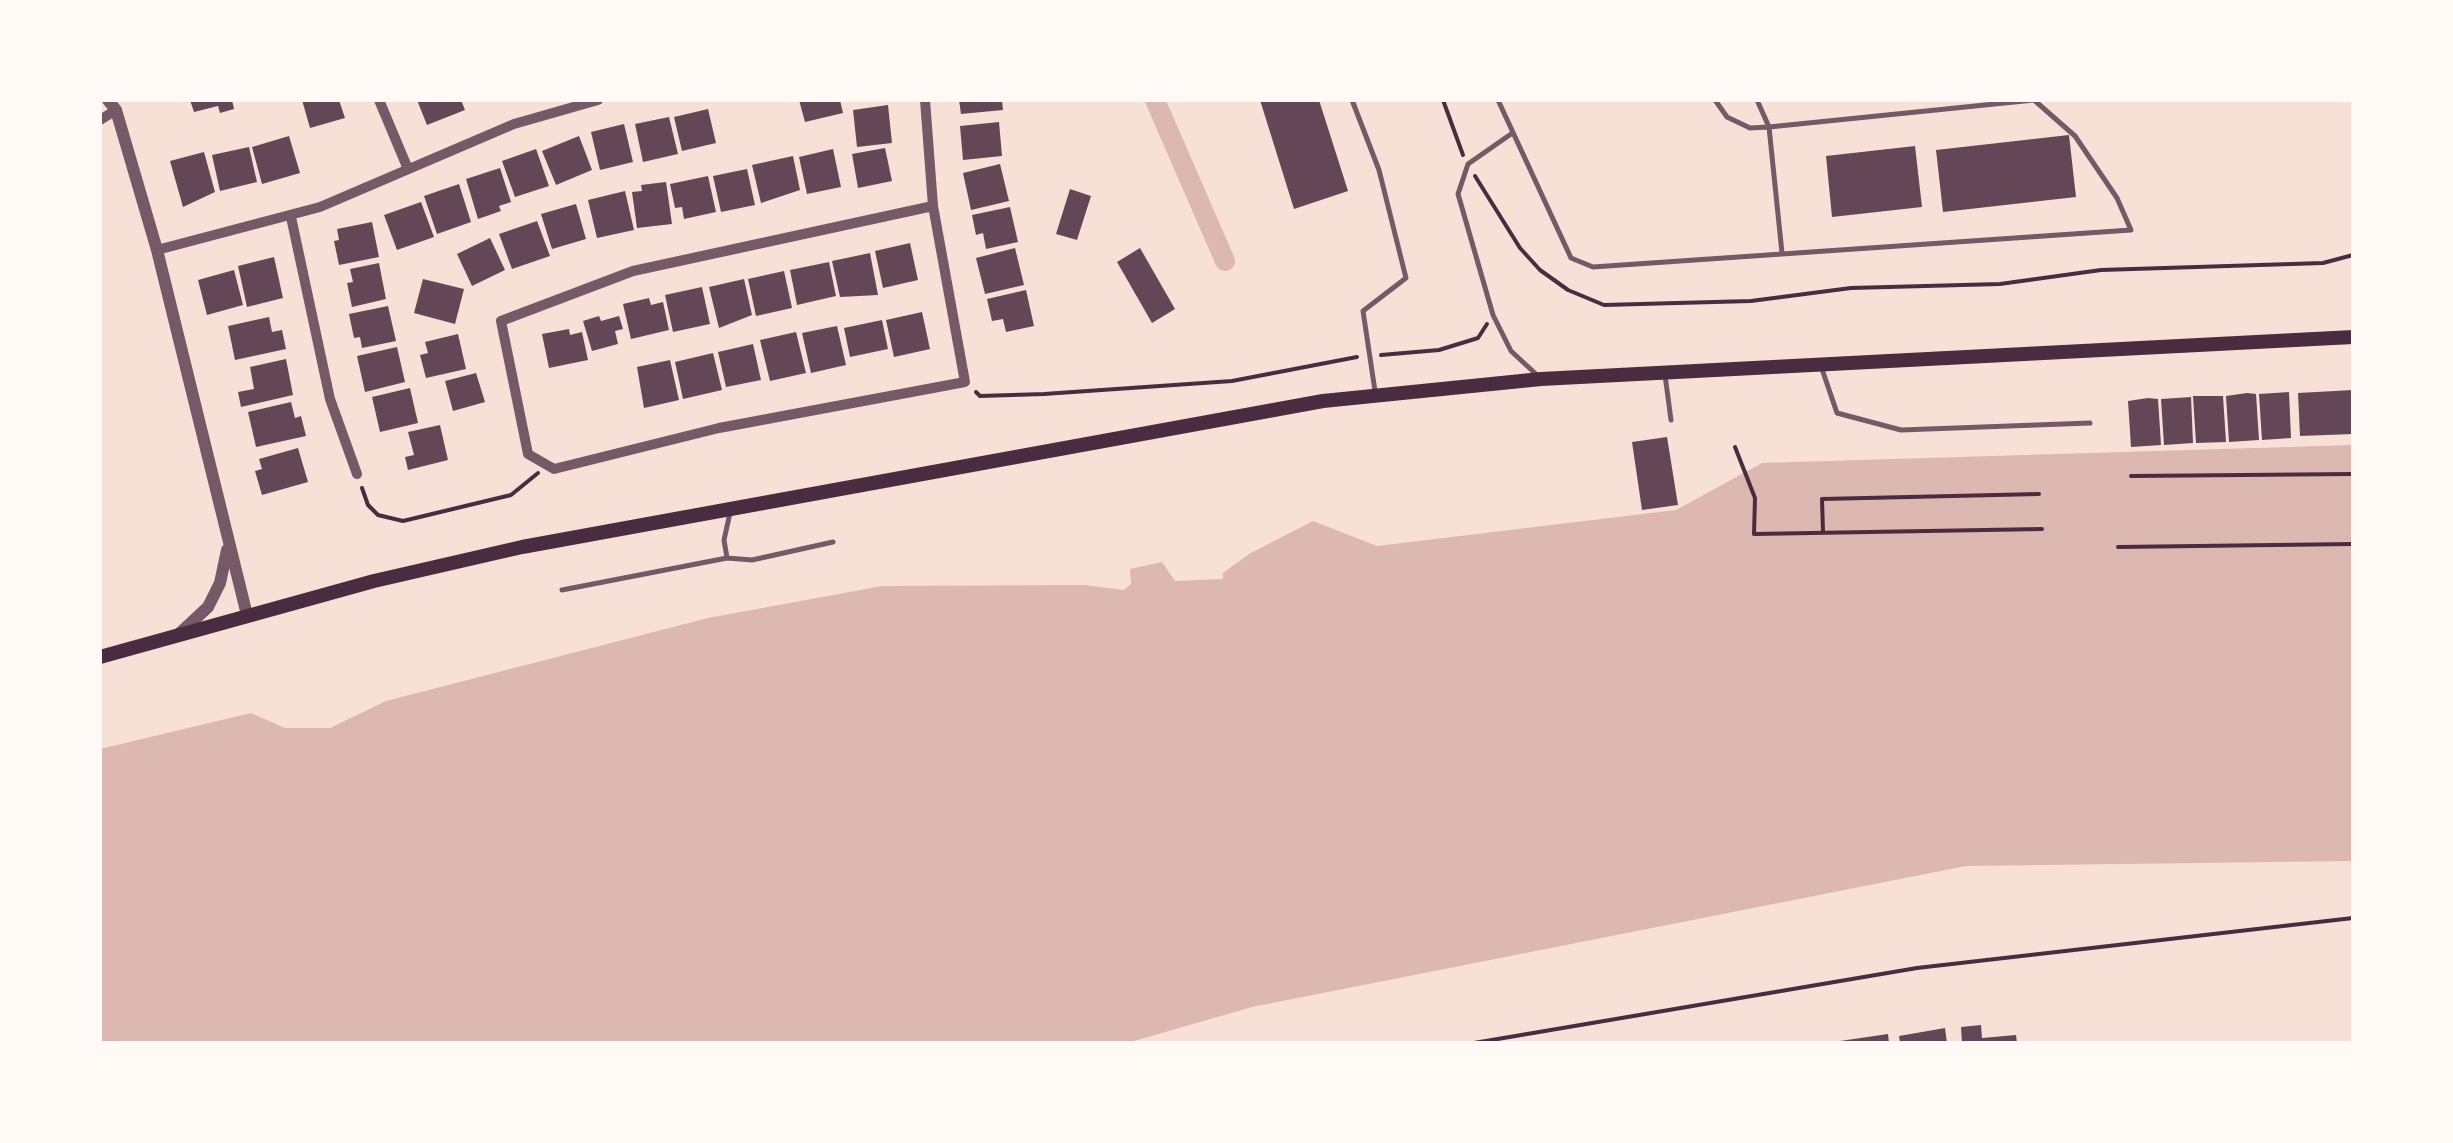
<!DOCTYPE html>
<html>
<head>
<meta charset="utf-8">
<style>
  body { margin:0 }
  #map { position:relative; width:2453px; height:1143px; overflow:hidden; background:#f7e1d7; font-family:Figtree,sans-serif }
  canvas { display:block }
  .frame { position:absolute; inset:0; border:102px solid #fffaf5; pointer-events:none }
</style>
</head>
<body>
<div id="map">
<canvas width="2453" height="1143"></canvas>
<div class="frame"></div>
</div>
<script>
const g = document.querySelector('canvas').getContext('2d');
g.lineJoin = 'round';
function paint(path, color) { g.fillStyle = color; g.fill(path, 'evenodd'); }
const poly = rows => new Path2D(rows.map(r => 'M' + r).join(''));
function trace(path, color, width, dash) { g.strokeStyle = color; g.lineWidth = width; g.lineCap = dash ? 'butt' : 'round'; g.setLineDash(dash || []); g.stroke(path); }
paint(poly([
  [2353,445,2353,861,1966,866,1252,1007,1127,1043,100,1043,100,749,251,713,285,728,330,728,386,701,708,618,882,586,1084,585,1124,590,1131,584,1130,569,1162,562,1175,581,1223,579,1223,573,1249,554,1313,521,1377,546,1676,510,1762,463]
]), '#dcb8b0');
trace(poly([
  [1155,100,1225,261]
]), '#dcb8b0', 20);
paint(poly([
  [190,100,232,100,234,109,220,113,218,106,194,112],
  [302,100,339,100,345,118,310,128],
  [417,100,461,100,465,110,427,125],
  [799,100,840,100,843,113,805,122],
  [959,100,1002,100,1003,110,961,114],
  [1260,100,1319,100,1348,191,1294,209],
  [888,105,892,143,857,147,853,110],
  [708,109,716,143,682,151,674,117],
  [669,117,678,154,643,162,635,124],
  [999,122,1002,156,963,160,960,126],
  [624,124,633,162,600,170,591,132],
  [2069,135,2076,197,1943,212,1936,150],
  [289,136,300,173,262,184,252,147],
  [579,136,592,170,556,185,542,151],
  [1915,146,1922,207,1832,217,1826,156],
  [249,147,257,182,220,191,212,155],
  [885,148,892,181,858,188,852,154],
  [536,149,549,186,515,197,502,161],
  [833,149,841,187,807,194,799,157],
  [204,152,215,192,183,207,170,161],
  [793,156,800,190,761,203,752,165],
  [1000,164,1009,201,971,210,963,173],
  [500,168,511,202,499,206,501,211,478,219,466,179],
  [747,169,755,205,721,212,713,176],
  [708,176,716,212,684,219,682,207,675,208,670,184],
  [666,182,672,224,637,228,632,192,642,191,641,185],
  [459,184,471,222,437,234,424,196],
  [1070,189,1091,196,1077,240,1056,234],
  [625,191,634,230,597,238,588,200],
  [421,202,434,237,397,250,384,215],
  [576,204,586,239,552,249,541,214],
  [1010,207,1018,242,986,249,983,233,976,235,972,215],
  [537,221,550,256,512,269,499,234],
  [372,222,379,257,339,265,334,241,339,240,337,229],
  [490,238,505,270,472,286,457,254],
  [910,243,918,280,883,288,875,251],
  [1015,248,1024,285,985,294,976,258],
  [1140,248,1175,309,1152,323,1117,262],
  [870,253,878,295,840,297,832,261],
  [274,257,283,298,247,307,238,266],
  [829,262,836,296,797,305,790,270],
  [379,263,386,299,352,307,347,283,353,282,350,269],
  [234,270,243,305,207,315,198,280],
  [784,271,792,308,756,316,748,279],
  [423,279,464,289,455,324,414,313],
  [744,279,752,315,719,328,709,287],
  [702,287,710,324,673,332,665,295],
  [1026,290,1034,326,1006,332,1003,319,992,321,987,299],
  [649,298,651,305,663,302,669,330,631,339,623,304],
  [388,306,396,341,362,348,360,337,354,338,349,314],
  [922,312,930,349,894,357,886,320],
  [599,316,601,321,619,316,623,329,615,331,618,344,592,351,583,321],
  [269,317,272,332,282,330,286,349,235,360,228,326],
  [882,320,888,349,850,357,844,328],
  [837,326,846,365,811,373,802,333],
  [569,329,570,335,582,332,588,360,549,368,542,334],
  [796,332,806,373,770,381,760,340],
  [458,334,466,369,426,378,420,355,428,353,425,342],
  [753,344,761,380,726,387,718,352],
  [397,347,405,382,365,392,357,356],
  [713,353,722,390,683,399,675,362],
  [286,359,293,395,241,407,238,392,254,389,250,367],
  [670,360,679,400,644,408,637,367],
  [476,373,485,402,453,411,445,381],
  [410,388,418,423,380,432,372,397],
  [2353,390,2353,434,2300,436,2298,393],
  [2289,392,2291,438,2262,440,2259,394],
  [2247,393,2256,394,2259,440,2229,442,2226,396],
  [2193,396,2223,396,2226,442,2196,443],
  [2191,397,2193,443,2164,445,2161,399],
  [2148,398,2158,399,2161,445,2131,447,2128,401],
  [291,402,295,418,301,416,306,436,256,447,248,412],
  [440,425,448,460,408,470,405,457,414,455,408,432],
  [1667,437,1678,505,1642,510,1632,442],
  [298,448,308,482,262,495,255,471,262,469,259,459],
  [1981,1025,1982,1038,2016,1035,2017,1043,1962,1043,1961,1027],
  [1945,1028,1947,1043,1900,1043,1899,1036],
  [1888,1034,1889,1043,1841,1043,1840,1041]
]), '#644757');
trace(poly([
  [1443,100,1463,155],
  [1475,176,1520,248,1540,270,1568,290,1604,305,1751,301,1851,288,2000,284,2101,270,2323,263,2353,255],
  [1381,355,1439,350,1478,338,1487,324],
  [976,392,980,396,1044,394,1232,381,1357,357],
  [1735,447,1755,498,1754,534,2042,529],
  [2131,476,2353,474],
  [362,488,368,505,378,515,403,521,511,495,538,473],
  [1823,532,1822,499,2039,494],
  [2118,547,2353,544],
  [1474,1043,1917,968,2353,918]
]), '#4a2c40', 4);
trace(poly([
  [1352,100,1379,170,1406,278,1363,311,1375,391],
  [1498,100,1571,258,1593,267,2131,230,2117,198,2075,136,2034,100],
  [1715,100,1727,117,1750,128,1769,127,1782,253],
  [1757,100,1769,127,2034,100],
  [1511,134,1468,164,1458,194,1493,315,1511,351,1538,376],
  [1822,369,1837,413,1901,430,2090,423],
  [1665,375,1671,420],
  [727,558,752,560,833,542],
  [562,590,727,558,724,540,730,513]
]), '#755966', 5);
trace(poly([
  [379,100,408,169],
  [925,100,933,206,965,382,719,428,554,469,528,454,501,321,633,271,933,206],
  [100,120,116,110],
  [291,217,330,399,357,474],
  [157,250,320,207,514,124,598,100]
]), '#755966', 10);
trace(poly([
  [108,100,116,110,157,250,247,615],
  [179,634,208,607,220,583,227,550]
]), '#755966', 12);
trace(poly([
  [100,657,374,581,522,547,1323,401,1541,379,2353,337]
]), '#4a2c40', 14);
</script>
</body>
</html>
